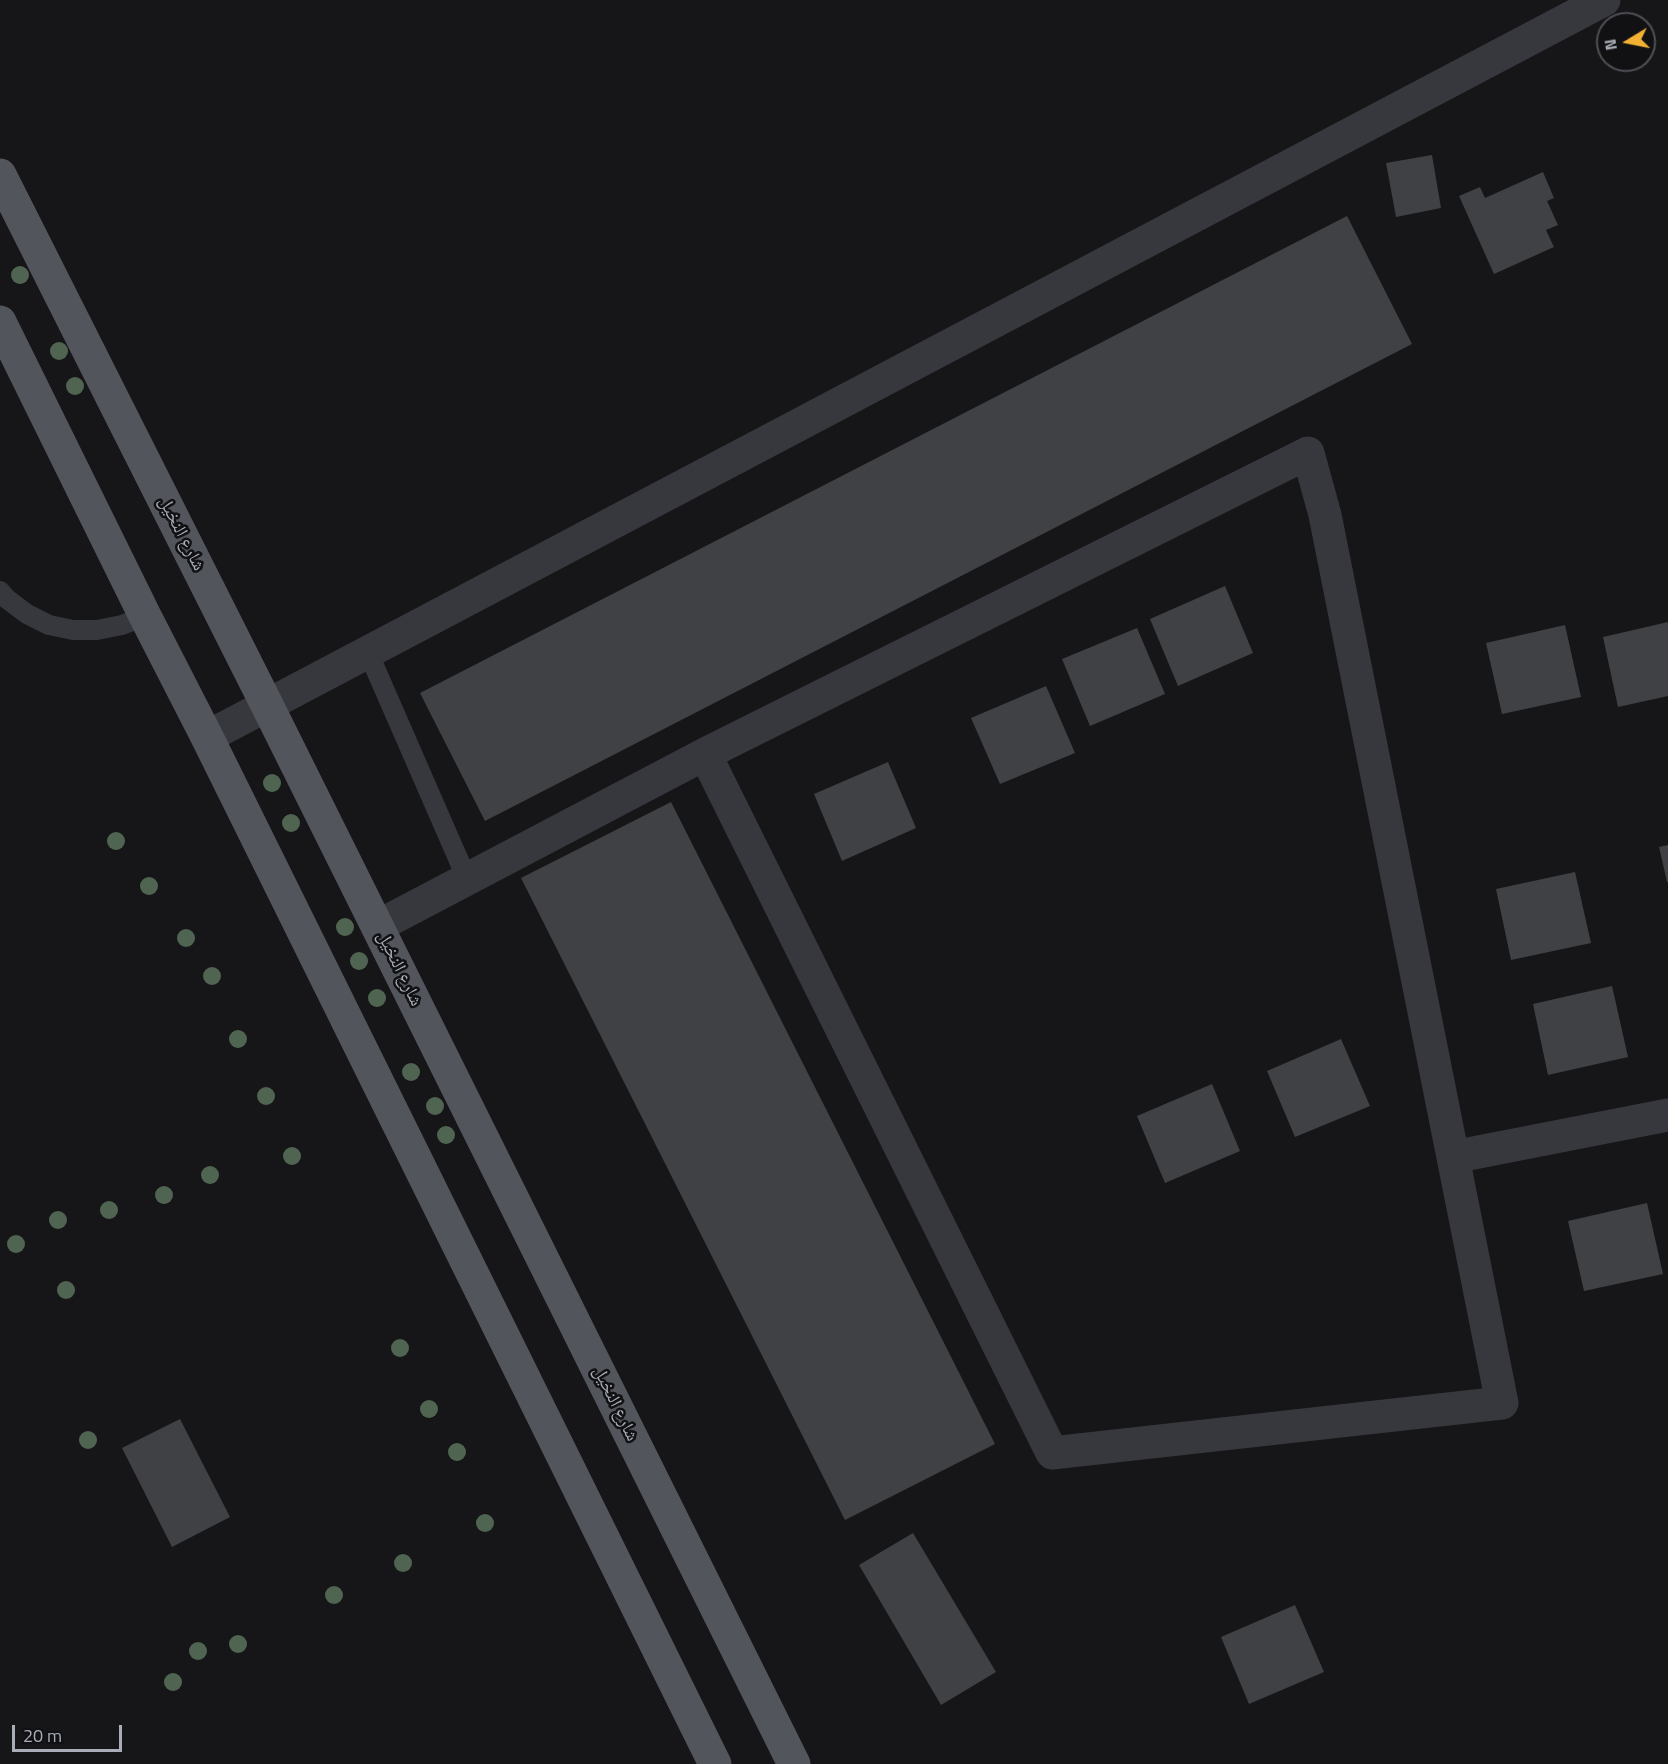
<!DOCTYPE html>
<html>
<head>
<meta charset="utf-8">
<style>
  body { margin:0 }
  #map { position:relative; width:1668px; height:1764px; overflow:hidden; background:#161618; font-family:"Titillium Web",sans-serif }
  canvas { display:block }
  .north { position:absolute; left:1596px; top:12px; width:60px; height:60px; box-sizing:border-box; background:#111113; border:2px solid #4d4f55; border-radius:50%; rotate:260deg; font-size:16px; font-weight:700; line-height:24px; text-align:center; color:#a8adb8 }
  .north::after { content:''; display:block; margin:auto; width:21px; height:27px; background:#f2b134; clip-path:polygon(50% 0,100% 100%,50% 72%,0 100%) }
  .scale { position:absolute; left:12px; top:1725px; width:110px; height:27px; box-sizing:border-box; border:3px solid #a8adb8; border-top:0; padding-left:8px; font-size:18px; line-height:21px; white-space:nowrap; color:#a8adb8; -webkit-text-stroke:4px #111113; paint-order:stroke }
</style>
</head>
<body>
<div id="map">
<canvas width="1668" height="1764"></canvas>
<div class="north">N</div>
<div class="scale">20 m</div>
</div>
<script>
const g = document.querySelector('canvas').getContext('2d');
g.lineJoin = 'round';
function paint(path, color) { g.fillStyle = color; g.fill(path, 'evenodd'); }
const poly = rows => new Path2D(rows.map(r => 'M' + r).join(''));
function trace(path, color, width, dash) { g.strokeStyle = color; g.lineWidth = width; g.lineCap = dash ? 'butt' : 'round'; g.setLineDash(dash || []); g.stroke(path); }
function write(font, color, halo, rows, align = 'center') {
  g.font = font + ' "Titillium Web","Noto Naskh Arabic",sans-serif'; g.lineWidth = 5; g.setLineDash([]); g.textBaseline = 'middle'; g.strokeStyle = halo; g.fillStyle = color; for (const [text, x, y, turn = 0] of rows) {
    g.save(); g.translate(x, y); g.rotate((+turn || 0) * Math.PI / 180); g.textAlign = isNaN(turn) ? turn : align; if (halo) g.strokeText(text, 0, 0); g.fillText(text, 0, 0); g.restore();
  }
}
paint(poly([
  [1432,155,1441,208,1396,217,1386,163],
  [1543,172,1554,198,1547,201,1558,225,1546,230,1554,247,1494,274,1459,196,1480,187,1485,198],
  [1347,216,1412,344,485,821,420,693],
  [1225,586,1253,653,1178,686,1150,619],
  [1668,622,1668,696,1618,707,1603,637],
  [1565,625,1581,697,1502,714,1486,643],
  [1137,628,1165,694,1090,726,1062,659],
  [1046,686,1075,753,1000,784,971,718],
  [888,762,916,828,842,861,814,794],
  [671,802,995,1444,845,1520,521,878],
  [1668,845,1668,882,1667,882,1659,847],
  [1575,872,1591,943,1511,960,1496,889],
  [1612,986,1628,1057,1548,1075,1533,1004],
  [1341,1039,1370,1106,1295,1137,1267,1071],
  [1212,1084,1240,1151,1165,1183,1137,1116],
  [1647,1203,1663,1274,1584,1291,1568,1221],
  [180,1419,230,1517,172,1547,122,1448],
  [913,1533,996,1672,941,1705,859,1565],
  [1295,1605,1324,1672,1249,1704,1221,1637]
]), '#404145');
trace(poly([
  [0,591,7,599,27,614,49,625,73,630,97,630,122,625,145,616],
  [368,652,467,879]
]), '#37383d', 20);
trace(poly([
  [378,926,705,754,1052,1453,1502,1403,1325,515,1308,453,705,754],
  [1453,1157,1668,1115]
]), '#37383d', 33);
trace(poly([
  [207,737,1604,0]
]), '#37383d', 33);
trace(poly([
  [0,175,267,705,794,1764],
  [0,322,145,616,207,737,715,1764]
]), '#53555c', 33);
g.fillStyle = '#506452';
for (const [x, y] of [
  [20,275],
  [59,351],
  [75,386],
  [272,783],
  [291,823],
  [116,841],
  [149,886],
  [345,927],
  [186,938],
  [359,961],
  [212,976],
  [377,998],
  [238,1039],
  [411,1072],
  [266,1096],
  [435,1106],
  [446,1135],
  [292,1156],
  [210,1175],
  [164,1195],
  [109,1210],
  [58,1220],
  [16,1244],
  [66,1290],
  [400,1348],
  [429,1409],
  [88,1440],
  [457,1452],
  [485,1523],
  [403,1563],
  [334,1595],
  [238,1644],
  [198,1651],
  [173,1682]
]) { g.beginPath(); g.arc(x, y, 9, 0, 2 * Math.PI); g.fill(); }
write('18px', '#a8adb8', '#111113', [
  ["شارع النخيل",181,534,63],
  ["شارع النخيل",399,969,64],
  ["شارع النخيل",615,1404,64]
]);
</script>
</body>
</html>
